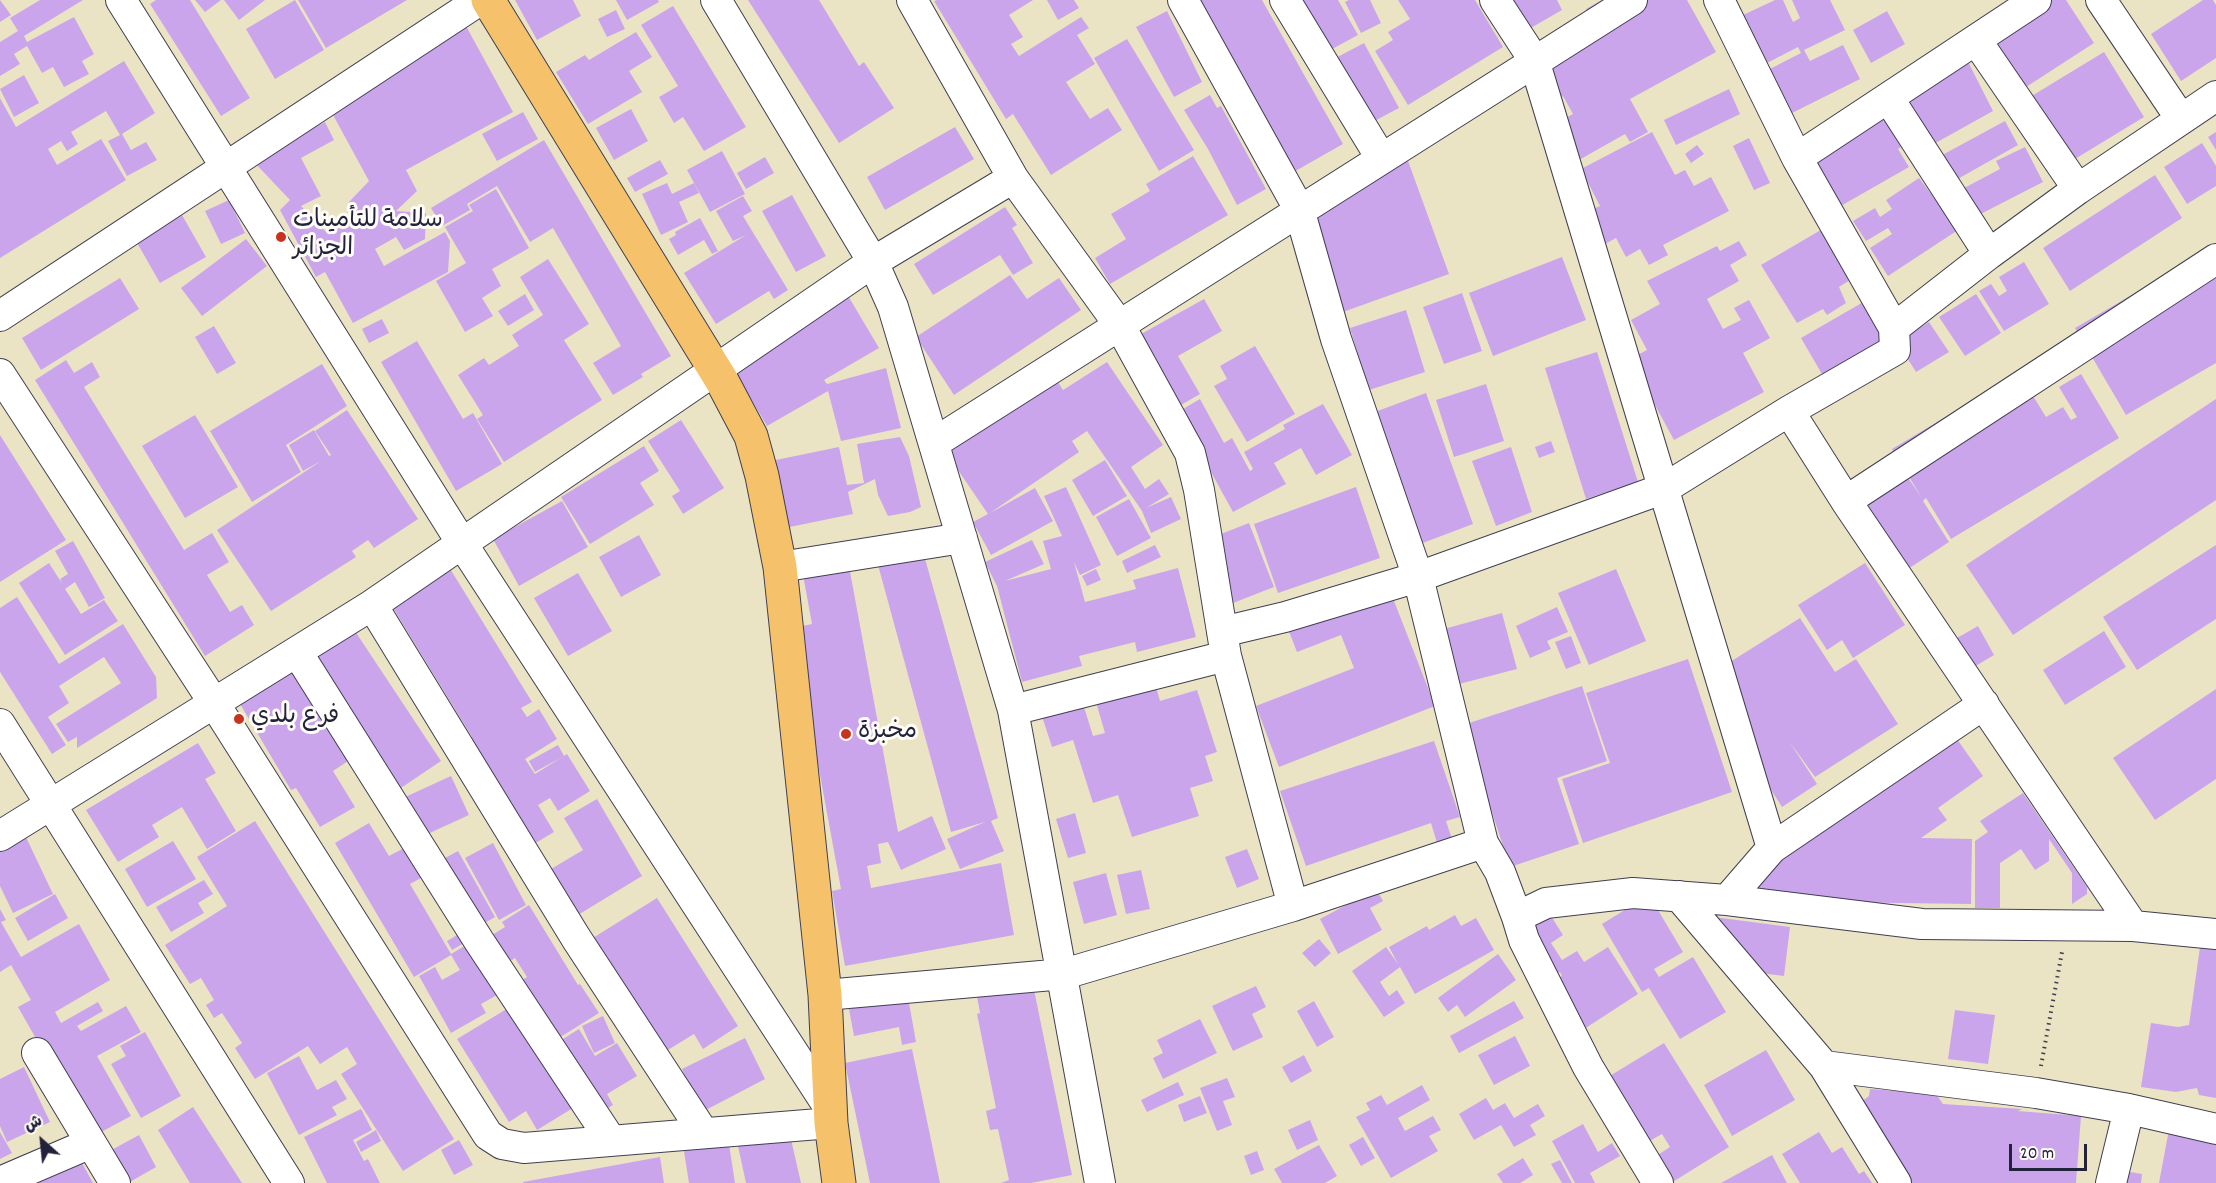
<!DOCTYPE html>
<html>
<head>
<meta charset="utf-8">
<style>
  body { margin:0 }
  #map { position:relative; width:2216px; height:1183px; overflow:hidden; background:#eae4c4; font-family:Dekko,"Playpen Sans Arabic",sans-serif }
  canvas { display:block }
  .north { position:absolute; left:12px; top:1111px; width:60px; height:60px; -webkit-text-stroke:4px #fdfcf7; paint-order:stroke; rotate:333deg; font-size:16px; font-weight:700; line-height:24px; text-align:center; color:#22223b }
  .north::after { content:''; display:block; margin:auto; width:21px; height:27px; background:#22223b; clip-path:polygon(50% 0,100% 100%,50% 72%,0 100%) }
  .scale { position:absolute; left:2009px; top:1144px; width:78px; height:27px; box-sizing:border-box; border:3px solid #22223b; border-top:0; padding-left:8px; font-size:18px; line-height:21px; white-space:nowrap; color:#22223b; -webkit-text-stroke:4px #fdfcf7; paint-order:stroke }
</style>
</head>
<body>
<div id="map">
<canvas width="2216" height="1183"></canvas>
<div class="north">ش</div>
<div class="scale">20 m</div>
</div>
<script>
const g = document.querySelector('canvas').getContext('2d');
g.lineJoin = 'round';
function paint(path, color) { g.fillStyle = color; g.fill(path, 'evenodd'); }
const poly = rows => new Path2D(rows.map(r => 'M' + r).join(''));
function trace(path, color, width, dash) { g.strokeStyle = color; g.lineWidth = width; g.lineCap = dash ? 'butt' : 'round'; g.setLineDash(dash || []); g.stroke(path); }
function write(font, color, halo, rows, align = 'center') {
  g.font = font + ' Dekko,"Playpen Sans Arabic",sans-serif'; g.lineWidth = 6; g.setLineDash([]); g.textBaseline = 'middle'; g.strokeStyle = halo; g.fillStyle = color; for (const [text, x, y, turn = 0] of rows) {
    g.save(); g.translate(x, y); g.rotate((+turn || 0) * Math.PI / 180); g.textAlign = isNaN(turn) ? turn : align; if (halo) g.strokeText(text, 0, 0); g.fillText(text, 0, 0); g.restore();
  }
}
paint(poly([
  [0,0,11,15,0,22],
  [40,0,83,0,24,36,27,42,74,17,94,54,82,61,89,74,64,87,53,67,42,73,27,46,14,54,20,64,0,76,0,42,18,31,10,18],
  [156,0,190,0,250,98,221,116,150,4],
  [195,0,221,0,205,12],
  [224,0,265,0,239,20],
  [295,0,324,50,275,79,246,29],
  [298,0,407,0,326,48],
  [515,0,573,0,581,16,537,40],
  [616,0,658,0,659,2,627,20],
  [748,0,819,0,859,66,864,62,894,108,839,143],
  [937,0,1033,0,1009,15,1023,37,1011,44,1019,56,1081,17,1089,28,1077,35,1095,64,1066,82,1090,119,1108,108,1122,130,1051,175,1013,114,1006,119,934,1],
  [1047,0,1074,0,1079,8,1058,20],
  [1173,0,1262,0,1343,144,1276,182],
  [1291,0,1338,0,1358,35,1321,55],
  [1349,0,1370,0,1381,23,1361,33,1345,2],
  [1398,0,1475,0,1503,47,1408,105,1375,51,1393,40,1388,32,1410,19],
  [1512,0,1557,0,1562,10,1529,29],
  [1602,0,1687,0,1716,52,1630,99,1648,132,1630,142,1625,134,1579,160,1558,122,1573,114,1563,96,1559,99,1535,55,1594,23,1586,9],
  [1775,0,1783,0,1793,22,1800,18,1792,0,1830,0,1845,30,1804,50,1810,61,1843,45,1860,79,1786,116,1764,72,1801,53,1798,47,1765,64,1741,16],
  [2028,0,2066,0,2094,43,2023,89,1982,25],
  [2203,0,2213,0,2216,5,2216,58,2181,81,2151,34],
  [673,6,746,127,704,151,683,117,674,123,659,97,678,86,641,25],
  [616,10,625,29,607,37,598,19],
  [1167,11,1202,82,1174,97,1136,27],
  [1887,11,1905,44,1871,63,1853,30],
  [466,26,513,112,406,170,417,191,396,211,426,213,425,239,404,250,396,237,375,249,384,266,445,232,450,241,448,272,353,323,325,272,316,277,280,210,290,200,253,161,325,122,334,140,301,158,321,196,301,206,326,232,356,215,349,202,369,181,326,102],
  [636,32,652,57,629,71,642,92,588,124,556,72,585,55,589,60],
  [1127,39,1194,150,1159,171,1094,58],
  [1958,42,1993,111,1923,150,1889,89],
  [1364,43,1399,108,1363,127,1328,62],
  [2104,52,2144,117,2070,162,2030,97],
  [124,61,155,113,122,134,131,150,146,142,157,160,127,176,108,141,120,135,106,111,71,132,78,144,67,151,61,141,48,149,57,165,101,139,126,180,0,258,0,98,16,127],
  [24,75,39,103,14,117,0,89],
  [1729,89,1740,114,1676,145,1664,120],
  [1210,95,1217,108,1221,106,1266,189,1237,205,1208,149,1184,110],
  [1875,102,1901,147,1898,149,1909,167,1839,207,1802,144],
  [631,109,648,141,614,160,596,128],
  [523,112,538,139,497,161,482,134],
  [2005,121,2018,145,1947,185,1933,160],
  [955,127,974,159,885,210,867,177],
  [1652,132,1675,175,1685,170,1694,186,1711,177,1729,211,1663,245,1668,255,1649,265,1640,249,1626,257,1616,238,1605,244,1588,211,1600,206,1581,169],
  [2216,132,2216,150,2208,137],
  [1749,138,1770,183,1754,190,1733,146],
  [544,140,671,356,641,374,643,377,613,395,593,363,621,346,553,228,530,242,497,186,467,204,470,210,442,226,431,208],
  [2202,143,2216,166,2216,186,2187,204,2164,167],
  [1697,145,1704,154,1691,163,1685,154],
  [1403,147,1449,274,1329,317,1291,210],
  [2025,147,2043,182,1965,222,1951,195,2000,169,1996,161],
  [722,151,745,194,710,212,687,170],
  [1193,156,1228,215,1110,284,1095,258,1126,239,1111,214,1150,191,1146,184],
  [765,157,774,173,746,189,737,173],
  [660,160,668,174,635,192,627,178],
  [2155,175,2182,218,2070,291,2043,248],
  [1919,178,1958,230,1888,276,1870,248,1892,234,1888,228,1866,241,1853,221,1875,208,1880,217,1892,209,1886,200],
  [667,183,672,194,694,183,699,193,679,202,688,222,661,235,642,194],
  [496,189,529,248,492,269,501,286,482,298,493,316,465,332,436,281,466,263,445,227,473,211,469,205],
  [792,195,826,256,796,272,762,211],
  [743,196,752,211,743,216,788,290,774,299,769,291,716,324,684,273,746,235,733,241,716,211],
  [229,200,245,233,221,244,205,211],
  [1005,207,1017,225,1012,228,1033,263,1013,275,1000,255,933,295,914,264],
  [182,215,206,257,160,283,136,241],
  [700,218,718,251,712,254,704,240,678,255,669,239,676,235,675,232],
  [1826,227,1855,277,1839,287,1846,303,1827,315,1823,309,1797,323,1761,265],
  [246,239,267,266,202,316,181,288],
  [1739,241,1747,255,1730,265,1739,281,1707,299,1723,329,1741,320,1734,308,1749,300,1770,338,1743,353,1764,392,1674,440,1630,359,1647,350,1631,320,1660,304,1647,281,1717,246,1720,251],
  [2216,246,2216,363,2126,415,2075,328],
  [1562,257,1586,320,1493,356,1469,293],
  [548,259,589,324,564,340,602,400,504,462,477,419,483,415,458,375,484,358,489,365,519,346,512,335,543,315,520,277],
  [2024,262,2049,304,2004,331,1979,291,1991,284,1999,296,2007,291,1999,277],
  [1010,275,1027,299,1059,278,1081,310,954,395,916,337],
  [120,278,139,309,41,370,22,338],
  [1462,293,1482,351,1444,364,1423,307],
  [525,294,534,310,508,326,498,311],
  [847,294,879,348,824,380,827,384,886,368,901,428,841,441,828,391,767,426,724,353],
  [1976,294,2001,333,1965,356,1939,317],
  [1872,297,1892,339,1826,381,1801,338],
  [1204,299,1222,331,1178,356,1200,394,1174,409,1134,338],
  [1406,310,1425,372,1369,390,1350,328],
  [382,319,389,333,369,343,362,329],
  [1929,322,1949,352,1916,372,1897,342],
  [214,326,236,363,217,374,195,337],
  [417,341,463,419,473,413,502,464,456,491,381,362],
  [1255,346,1295,414,1247,442,1214,386,1227,379,1220,366],
  [1597,352,1638,482,1586,499,1545,368],
  [66,360,74,373,92,362,100,377,84,387,184,550,212,533,229,562,207,575,230,612,242,605,254,625,205,656,35,380],
  [1107,362,1163,445,1131,467,1145,489,1159,479,1169,494,1146,508,1171,497,1181,519,1151,533,1142,511,1087,431,1072,441,1079,452,990,513,1035,488,1053,521,991,555,973,522,988,514,941,445,1054,376,1063,390],
  [322,364,347,406,286,445,301,472,252,502,210,431],
  [2019,373,2046,417,2063,407,2071,420,2077,417,2059,387,2081,374,2119,438,1951,539,1926,498,1923,501,1949,542,1908,569,1853,481,1893,456,1922,498,1892,449],
  [1486,384,1504,441,1454,457,1436,400],
  [1426,393,1473,524,1420,544,1364,416],
  [1200,399,1224,443,1232,438,1250,471,1253,469,1244,452,1285,429,1283,425,1323,404,1352,455,1316,475,1301,448,1274,463,1286,484,1233,512,1178,412],
  [2216,399,2216,500,2013,635,1966,565],
  [347,410,418,519,374,548,368,540,352,551,356,557,271,611,217,530,321,461,303,471,289,445,314,430,329,456,331,455,315,431],
  [195,415,238,487,185,518,142,446],
  [681,420,724,488,683,514,672,496,680,491,648,441],
  [0,435,66,540,0,582],
  [900,437,909,456,921,507,910,512,888,516,878,495,875,479,848,492,853,514,785,528,771,461,839,447,847,485,864,483,857,444],
  [1551,441,1555,452,1539,458,1535,447],
  [644,446,659,471,640,483,654,505,590,544,561,497],
  [1511,447,1532,512,1496,526,1472,461],
  [1105,460,1127,496,1093,516,1072,480],
  [1066,487,1101,565,1080,575,1074,562,1085,602,1136,589,1133,580,1178,568,1196,637,1137,652,1135,642,1079,656,1082,666,1022,682,997,586,985,562,1032,540,1044,564,1005,581,1051,569,1043,541,1062,536,1044,496],
  [1356,487,1380,558,1278,593,1254,524],
  [1129,499,1151,538,1117,556,1096,517],
  [562,501,588,547,519,586,493,539],
  [1249,523,1274,587,1228,605,1203,541],
  [639,535,661,575,621,597,599,557],
  [73,541,105,598,89,607,75,582,65,589,81,614,104,600,118,621,65,655,19,583,49,563,63,585,60,579,68,574,55,551],
  [920,541,998,818,991,821,1004,851,960,869,947,839,985,822,951,832,875,554],
  [1155,545,1161,557,1127,573,1122,561],
  [2216,545,2216,619,2137,670,2103,617],
  [1865,563,1905,625,1853,658,1842,640,1827,650,1798,605],
  [849,566,898,832,932,816,946,849,901,870,888,842,878,844,881,863,867,866,871,888,1001,863,1014,935,845,966,832,891,841,889,793,628,812,624,803,575],
  [449,567,532,702,521,708,527,717,539,709,557,739,525,759,535,774,567,754,590,791,558,811,550,798,538,805,554,832,529,847,465,742,472,737,390,603],
  [1096,569,1101,580,1087,586,1082,576],
  [1616,569,1646,641,1589,665,1558,593],
  [578,573,612,631,568,656,534,598],
  [1387,583,1435,706,1279,767,1256,706,1354,668,1341,635,1297,652,1283,616],
  [17,597,59,664,123,624,156,677,157,698,77,748,77,737,68,742,56,724,121,683,104,657,59,686,69,703,48,717,66,745,52,754,0,672,0,608],
  [1557,607,1568,632,1547,641,1551,649,1530,658,1516,626],
  [1502,613,1517,669,1459,684,1444,629],
  [1800,618,1835,672,1856,659,1898,724,1815,777,1789,741,1817,784,1782,807,1736,735,1711,674],
  [349,622,441,761,389,796,297,657],
  [1978,626,1994,655,1974,667,1957,638],
  [2104,631,2126,667,2065,705,2043,670],
  [1571,636,1581,663,1566,669,1555,642],
  [1688,659,1732,792,1583,843,1562,779,1610,763,1586,693],
  [290,665,348,761,333,771,355,807,320,827,296,788,291,790,236,697],
  [1155,683,1160,701,1197,690,1217,752,1205,756,1213,781,1190,788,1199,816,1132,837,1118,795,1093,803,1073,740,1052,747,1039,707,1080,694,1093,736,1105,733,1096,702],
  [1582,686,1607,761,1557,778,1579,844,1510,867,1485,791,1457,727],
  [2216,689,2216,779,2155,820,2113,758],
  [1952,732,1983,776,1938,808,1947,820,1921,838,1972,839,1971,904,1754,901,1755,858],
  [1434,741,1460,817,1446,821,1452,839,1437,843,1431,823,1306,866,1280,791],
  [198,743,216,773,205,779,236,831,207,849,182,807,152,825,159,837,118,862,86,810],
  [558,745,564,756,535,772,529,761],
  [451,776,469,815,421,837,403,798],
  [2023,793,2087,887,2087,894,2072,904,2072,873,2049,839,2049,861,2035,870,2021,849,2000,863,2000,908,1975,908,1975,841,1988,832,1980,821],
  [597,799,642,876,573,918,546,872,583,850,564,818],
  [1075,813,1086,853,1068,858,1056,819],
  [255,821,454,1139,403,1171,341,1074,357,1064,347,1047,320,1064,308,1046,255,1079,235,1048,242,1043,222,1013,214,1018,206,1005,214,1000,201,978,190,984,165,945,227,906,197,857],
  [369,823,389,856,404,848,421,878,410,884,451,954,468,944,497,995,481,1004,486,1013,451,1033,419,976,435,967,442,980,460,970,451,955,414,977,335,843],
  [24,833,53,894,13,913,0,886,0,845],
  [173,841,196,879,147,907,125,869],
  [493,843,526,905,499,920,465,858],
  [1247,849,1259,879,1237,888,1225,857],
  [458,851,495,917,469,932,432,865],
  [1141,870,1150,909,1126,914,1117,875],
  [1106,873,1117,915,1084,924,1073,882],
  [204,880,213,894,198,903,204,913,171,932,156,907],
  [1376,889,1383,901,1370,908,1382,930,1338,954,1320,919],
  [55,894,68,918,28,941,15,918],
  [1649,895,1683,952,1654,969,1659,977,1693,957,1726,1012,1680,1039,1649,988,1642,992,1602,924],
  [657,898,738,1026,703,1049,694,1034,658,1056,588,941],
  [529,905,578,985,580,984,599,1013,546,1046,509,988,527,977,515,958,496,970,479,943,505,927,502,922],
  [1546,908,1563,935,1551,943,1562,960,1577,951,1584,962,1608,947,1638,994,1575,1035,1544,987,1562,976,1560,972,1544,982,1510,931],
  [0,909,6,920,1,922,21,957,79,924,110,980,55,1012,61,1023,98,1002,103,1011,77,1026,81,1031,126,1006,141,1032,97,1056,131,1116,92,1137,18,1007,31,1000,11,965,0,972],
  [1455,915,1461,926,1476,918,1494,950,1415,994,1400,967,1380,982,1389,996,1397,990,1405,1003,1384,1017,1352,971,1386,947,1398,964,1389,947,1427,926,1429,930],
  [1714,917,1790,927,1784,976,1729,969],
  [459,934,464,943,452,950,447,941],
  [1319,939,1331,953,1315,967,1302,953],
  [2201,940,2216,942,2216,1098,2199,1095,2197,1088,2176,1092,2141,1087,2151,1023,2178,1027,2189,1025],
  [1498,954,1516,980,1465,1017,1457,1005,1448,1012,1438,998],
  [1032,980,1072,1175,1031,1183,1001,1183,1009,1180,998,1129,990,1130,986,1111,996,1108,977,1014,980,1013,976,991],
  [1256,986,1266,1007,1252,1014,1263,1037,1233,1051,1212,1006],
  [908,997,916,1042,902,1045,899,1027,854,1036,849,1009],
  [1314,1001,1334,1037,1317,1047,1297,1011],
  [1514,1001,1524,1018,1459,1053,1450,1036],
  [510,1007,573,1108,537,1130,526,1111,509,1122,457,1039],
  [1955,1010,1995,1015,1988,1064,1948,1059],
  [603,1016,615,1043,594,1053,582,1026],
  [1200,1019,1217,1053,1163,1079,1153,1058,1163,1053,1157,1040],
  [579,1029,595,1056,617,1043,637,1076,607,1094,613,1105,591,1118,550,1047],
  [145,1032,181,1096,141,1118,111,1064,126,1056,120,1046],
  [1515,1036,1530,1066,1494,1085,1478,1055],
  [745,1038,765,1079,702,1112,682,1069],
  [1664,1043,1729,1147,1671,1183,1653,1158,1670,1147,1662,1134,1648,1142,1608,1077],
  [912,1049,940,1183,870,1183,845,1063],
  [1766,1050,1795,1100,1732,1136,1704,1085],
  [1304,1055,1312,1071,1291,1083,1282,1067],
  [299,1056,317,1090,336,1080,347,1099,332,1107,337,1115,299,1135,267,1073],
  [24,1067,50,1122,7,1142,0,1126,0,1079],
  [1227,1078,1235,1097,1223,1101,1232,1125,1217,1131,1200,1088],
  [1178,1082,1184,1095,1147,1112,1141,1100],
  [1422,1085,1430,1100,1398,1118,1405,1131,1433,1116,1441,1130,1429,1136,1438,1151,1391,1178,1356,1117,1370,1110,1366,1103,1381,1095,1387,1105],
  [1870,1089,1936,1094,1943,1104,2022,1109,2018,1111,2081,1116,2076,1183,1907,1183,1857,1105,1869,1096],
  [1200,1096,1207,1113,1184,1122,1178,1105],
  [1486,1098,1493,1110,1505,1103,1514,1118,1538,1104,1545,1116,1530,1125,1536,1135,1514,1147,1501,1125,1474,1140,1459,1114],
  [193,1107,242,1183,190,1183,158,1130],
  [361,1109,372,1130,353,1140,364,1161,368,1159,380,1183,327,1183,304,1137],
  [1310,1120,1318,1140,1297,1150,1288,1130],
  [1583,1124,1598,1152,1612,1143,1620,1156,1590,1173,1595,1183,1575,1183,1552,1141],
  [2170,1124,2216,1132,2216,1183,2159,1183],
  [788,1126,801,1183,746,1183,736,1137],
  [376,1130,381,1141,361,1152,356,1142],
  [0,1132,12,1153,0,1159],
  [1819,1132,1832,1153,1842,1147,1859,1174,1864,1171,1872,1183,1800,1183,1782,1154],
  [139,1135,156,1167,128,1183,106,1153],
  [1363,1137,1375,1158,1361,1166,1349,1145],
  [728,1138,735,1183,689,1183,683,1145],
  [459,1140,473,1165,454,1175,441,1150],
  [70,1141,93,1183,38,1183,59,1171],
  [1319,1145,1337,1176,1325,1183,1282,1183,1274,1169],
  [1257,1151,1264,1170,1251,1175,1244,1156],
  [1772,1155,1787,1183,1721,1183],
  [660,1157,664,1183,523,1183,523,1182],
  [1523,1158,1533,1175,1520,1183,1503,1183,1497,1174],
  [1560,1160,1572,1183,1562,1183,1551,1164],
  [2118,1170,2142,1174,2141,1183,2116,1183]
]), '#cba5eb');
const minor = poly([
  [121,0,463,545,830,1109],
  [716,0,873,262,893,307,1013,710,1100,1183],
  [912,0,1013,178],
  [1183,0,1299,209,1336,339,1418,577,1483,843,1500,872,1517,917,1546,903,1633,893,1727,900,1922,924,2133,926,2216,934],
  [1285,0,1381,158],
  [1495,0,1534,60,1772,848,1727,900],
  [1719,0,1797,158,1894,328],
  [2101,0,2181,119],
  [1976,40,2078,189],
  [1889,99,1989,254],
  [1797,158,2036,0],
  [0,316,480,0],
  [0,374,214,703,488,1135,502,1144,524,1148,831,1123],
  [1789,411,1846,501,2133,926],
  [934,443,1632,0],
  [1846,501,2216,259],
  [780,567,962,538],
  [372,605,576,938,703,1132],
  [1222,632,1285,617,1418,577,1665,488,1789,411,1895,350,1894,328,1989,254,2078,189,2216,96],
  [297,652,479,941,610,1139],
  [1013,710,1226,656],
  [0,724,289,1183],
  [0,836,372,605,873,262,1013,178,1120,326,1190,453,1199,490,1226,656,1293,906],
  [1772,848,1984,704],
  [1679,896,1824,1066,1896,1183],
  [1517,917,1524,940,1588,1067,1658,1183],
  [825,995,1064,974,1293,906,1483,843],
  [37,1053,115,1183],
  [1824,1066,2036,1093,2129,1109,2216,1129],
  [0,1182,91,1143],
  [2111,1183,2129,1109]
]);
const primary = poly([
  [488,0,722,381,751,436,762,476,780,567,825,995,831,1123,839,1183]
]);
trace(minor, '#403f50', 32);
trace(primary, '#403f50', 35);
trace(poly([
  [2041,1066,2062,952]
]), '#403f50', 4, [1.5, 4.5]);
trace(minor, '#fff', 30);
trace(primary, '#f5c16b', 33);
for (const [x, y, r, color] of [
  [281,237,6,"#c8321e"],
  [239,719,6,"#c8321e"],
  [846,734,6,"#c8321e"]
]) { const dot = new Path2D(); dot.arc(x, y, r, 0, 2 * Math.PI); g.fillStyle = color; g.fill(dot); trace(dot, '#fdfcf7', 2); }
write('24px', '#22223b', '#fdfcf7', [
  ["سلامة للتأمينات",293,223],
  ["الجزائر",293,251],
  ["فرع بلدي",251,719],
  ["مخبزة",858,734]
], 'left');
</script>
</body>
</html>
